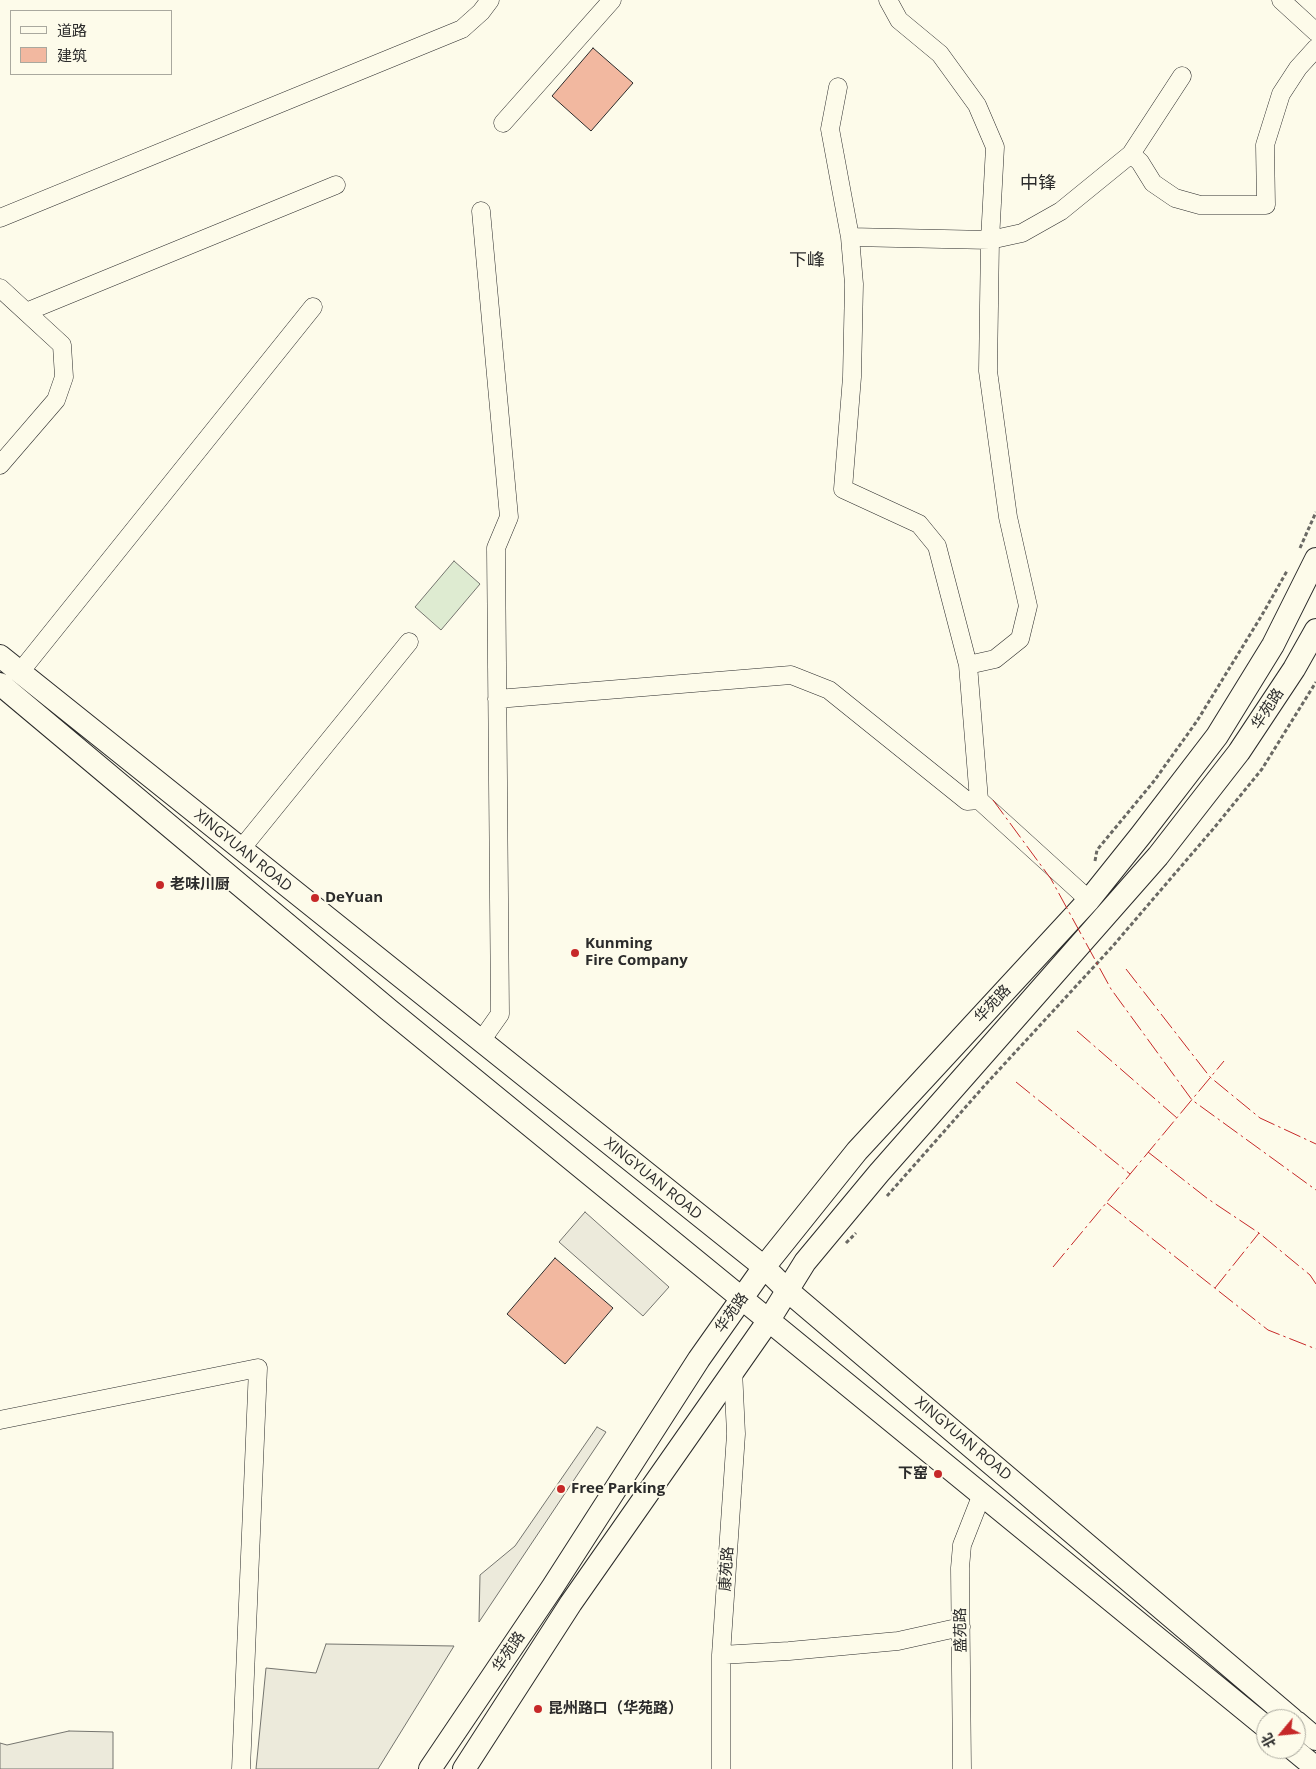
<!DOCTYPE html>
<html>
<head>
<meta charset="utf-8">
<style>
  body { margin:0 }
  #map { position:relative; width:1316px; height:1769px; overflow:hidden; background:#fdfbea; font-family:"Open Sans","Noto Sans SC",sans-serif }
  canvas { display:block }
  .legend { position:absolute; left:10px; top:10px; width:162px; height:65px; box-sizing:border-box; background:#fdfbea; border:1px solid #a9a89e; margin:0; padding:6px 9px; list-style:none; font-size:15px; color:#2b2b2b }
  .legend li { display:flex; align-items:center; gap:10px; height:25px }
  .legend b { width:25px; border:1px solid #a9a89e }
  .north { position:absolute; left:1256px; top:1709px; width:50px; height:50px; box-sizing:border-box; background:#fdfbea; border:1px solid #a9a89e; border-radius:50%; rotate:242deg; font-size:14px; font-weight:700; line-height:20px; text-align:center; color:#2b2b2b }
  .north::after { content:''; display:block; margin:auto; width:18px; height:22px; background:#c62828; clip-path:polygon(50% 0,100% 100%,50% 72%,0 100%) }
</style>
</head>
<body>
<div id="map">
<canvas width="1316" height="1769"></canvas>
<ul class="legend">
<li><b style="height:6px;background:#fdfbea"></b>道路</li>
<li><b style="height:14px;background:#f2b8a0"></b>建筑</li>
</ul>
<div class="north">北</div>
</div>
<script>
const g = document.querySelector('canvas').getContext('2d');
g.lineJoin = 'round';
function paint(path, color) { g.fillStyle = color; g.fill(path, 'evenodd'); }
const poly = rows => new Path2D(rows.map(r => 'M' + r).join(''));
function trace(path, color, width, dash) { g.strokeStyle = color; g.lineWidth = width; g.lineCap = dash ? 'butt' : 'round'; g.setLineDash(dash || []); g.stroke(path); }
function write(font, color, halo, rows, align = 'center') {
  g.font = font + ' "Open Sans","Noto Sans SC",sans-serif'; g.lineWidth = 4; g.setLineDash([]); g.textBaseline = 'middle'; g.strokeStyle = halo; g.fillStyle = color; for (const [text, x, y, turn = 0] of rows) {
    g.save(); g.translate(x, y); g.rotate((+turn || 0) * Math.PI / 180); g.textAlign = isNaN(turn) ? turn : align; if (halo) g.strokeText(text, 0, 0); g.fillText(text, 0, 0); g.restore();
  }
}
const green = poly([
  [454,561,480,584,441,630,415,607,454,561]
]);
paint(green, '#deebd1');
trace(green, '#74746e', 1);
const parking = poly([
  [585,1212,669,1287,643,1316,559,1242,585,1212],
  [597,1427,606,1432,479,1622,480,1575,515,1546,597,1427],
  [326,1644,454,1646,378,1769,256,1769,266,1668,316,1673,326,1644],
  [69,1731,113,1732,113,1769,0,1769,0,1743,7,1745,69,1731]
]);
paint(parking, '#eceadb');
trace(parking, '#74746e', 1);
const building = poly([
  [593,48,633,83,591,131,552,96,593,48],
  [555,1258,613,1308,565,1364,507,1314,555,1258]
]);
paint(building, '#f2b8a0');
trace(building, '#2b2b2b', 1);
const minor = poly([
  [888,0,899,20,940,54,977,105,995,147,990,240,988,371,1008,517,1028,606,1020,639,995,659,968,665,979,800,1089,900],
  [1281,0,1316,32],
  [838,87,830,129,850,237,854,284,852,377,843,489,919,524,937,546,968,665],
  [503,123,612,0],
  [1131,154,1182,76],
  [481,211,509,517,496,548,500,1014,481,1041],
  [0,218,462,29,481,12,490,0],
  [850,237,990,240,1022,233,1061,211,1131,154,1140,162,1153,183,1175,198,1200,205,1266,205,1265,145,1281,94,1298,68,1316,48],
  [0,288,62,345,64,377,56,400,0,465],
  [26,312,336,185],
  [20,672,313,307],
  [497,699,791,675,829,690,967,801,979,800],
  [241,849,409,642],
  [0,1420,258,1368,241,1769],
  [721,1655,789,1651,898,1641,961,1627],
  [721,1769,721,1655,736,1434,733,1370],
  [962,1769,960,1568,962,1545,982,1494]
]);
const major = poly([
  [0,656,764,1267,788,1291,1292,1719],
  [0,684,389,1010,1266,1727],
  [1296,1722,1316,1739],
  [1293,1749,1316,1768],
  [430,1769,552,1588,699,1359,764,1267,857,1151,1089,900,1141,835,1217,736,1273,645,1316,559],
  [464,1769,571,1603,769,1320,805,1262,879,1173,1158,856,1239,752,1294,669,1316,630]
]);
trace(minor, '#2b2b2b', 19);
trace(major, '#2b2b2b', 24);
trace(poly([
  [1300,548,1316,512],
  [1095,861,1097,850,1154,781,1197,721,1262,615,1287,571],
  [887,1196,986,1084,1112,947,1214,828,1262,769,1316,682],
  [846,1243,856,1233]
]), '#6a6964', 3, [4, 2.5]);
trace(minor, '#fdfbea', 18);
trace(major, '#fdfbea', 22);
trace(poly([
  [993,800,1051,879,1111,989,1192,1100,1316,1190],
  [1126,969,1210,1077,1260,1118,1316,1144],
  [1077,1031,1177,1118],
  [1016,1082,1130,1174],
  [1148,1152,1208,1199,1259,1233,1310,1275,1316,1284],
  [1107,1203,1268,1330,1316,1349],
  [1053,1267,1224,1061],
  [1215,1288,1259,1233]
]), '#c62828', 1, [18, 4, 2.5, 4]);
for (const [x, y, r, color] of [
  [160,885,5,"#c62828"],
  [315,898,5,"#c62828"],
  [575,953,5,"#c62828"],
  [938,1474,5,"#c62828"],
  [561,1489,5,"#c62828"],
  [538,1709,5,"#c62828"]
]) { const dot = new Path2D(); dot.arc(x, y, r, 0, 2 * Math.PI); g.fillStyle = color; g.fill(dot); trace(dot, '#fdfbea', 2); }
write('15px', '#2b2b2b', '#fdfbea', [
  ["华苑路",1268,709,-57],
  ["XINGYUAN ROAD",243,851,39],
  ["华苑路",993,1004,-47],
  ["XINGYUAN ROAD",653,1179,39],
  ["华苑路",732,1313,-54],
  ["XINGYUAN ROAD",963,1439,40],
  ["康苑路",727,1569,-86],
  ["盛苑路",961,1630,-91],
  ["华苑路",509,1652,-56]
]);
write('bold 15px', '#2b2b2b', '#fdfbea', [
  ["老味川厨",170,885],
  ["DeYuan",325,898],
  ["Kunming",585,944],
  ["Fire Company",585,961],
  ["下窑",928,1474,"right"],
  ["Free Parking",571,1489],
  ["昆州路口（华苑路）",548,1709]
], 'left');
write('18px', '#2b2b2b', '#fdfbea', [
  ["中锋",1038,184],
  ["下峰",807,261]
]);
</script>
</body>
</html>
